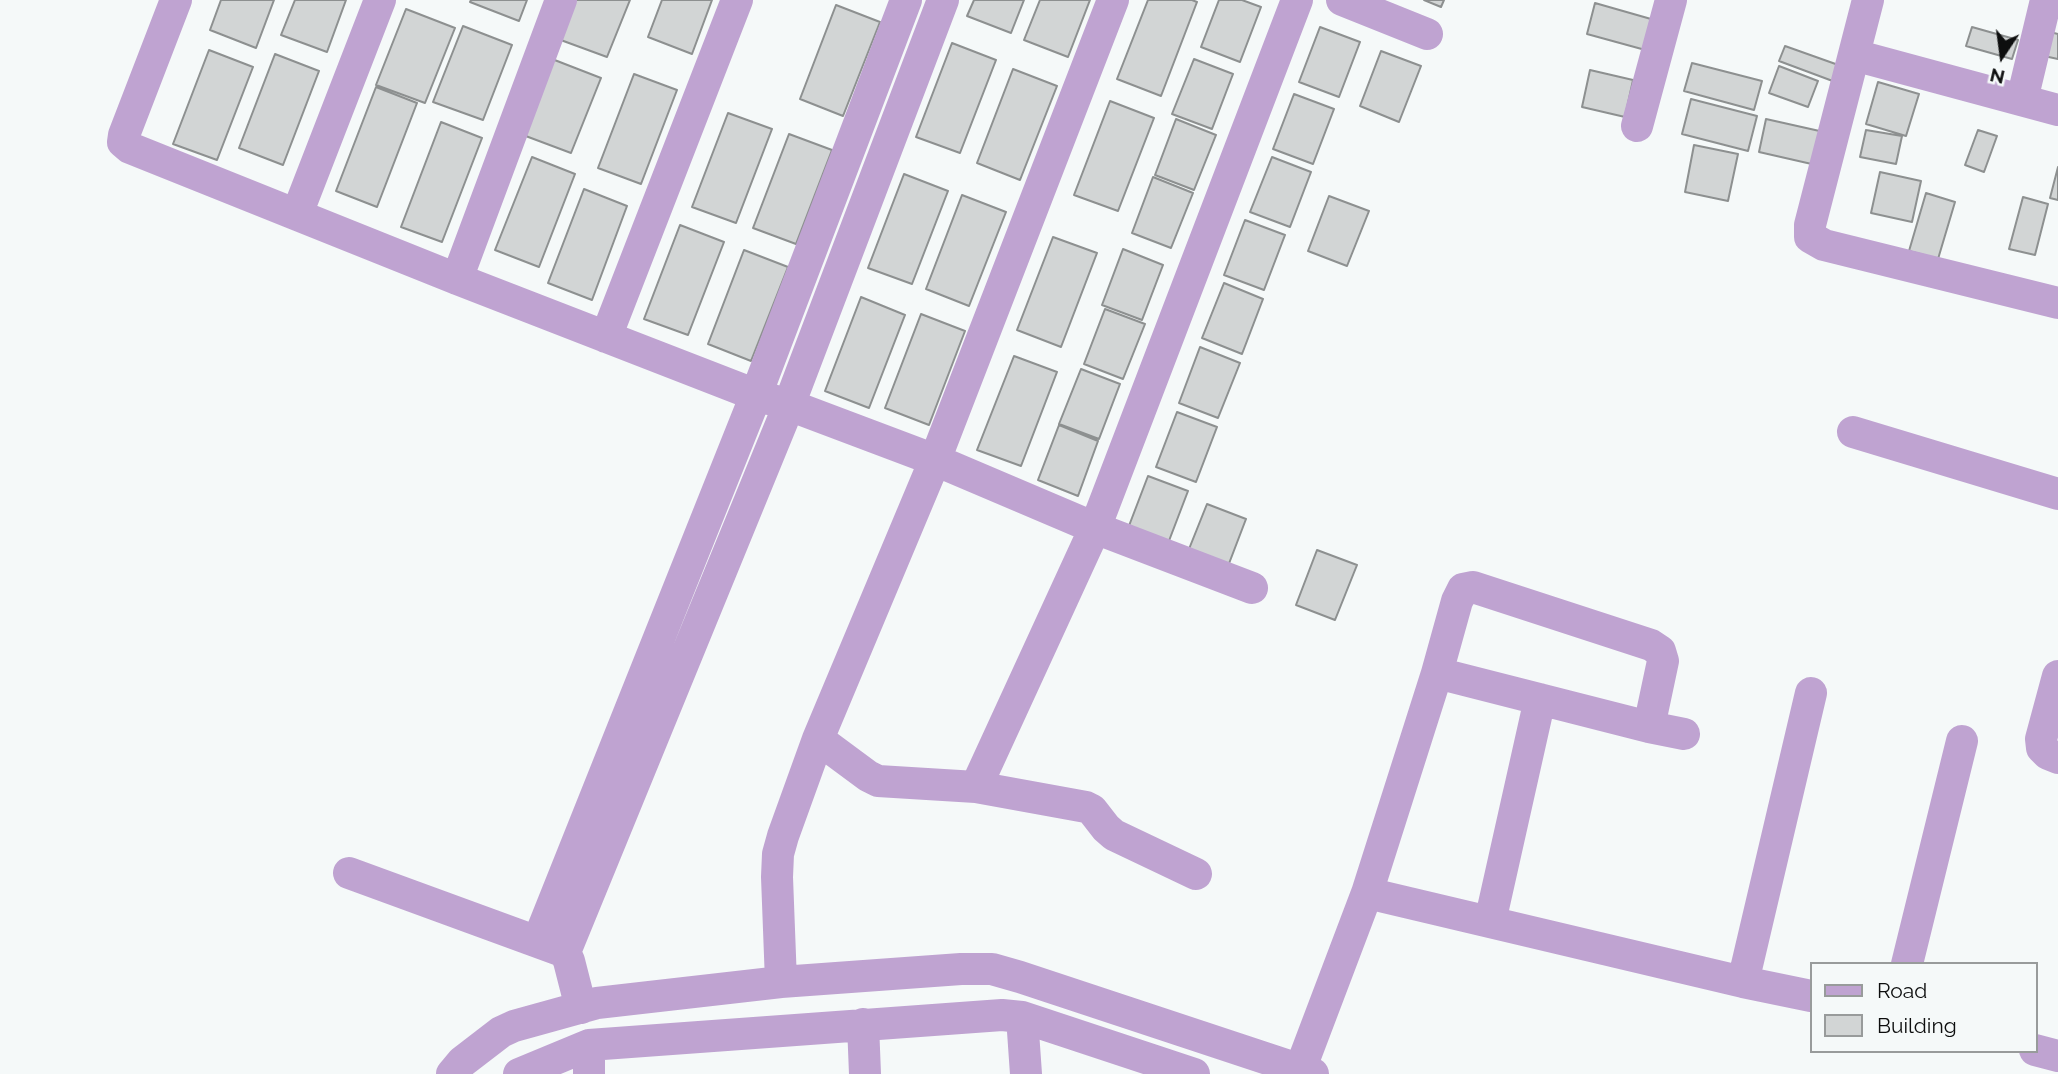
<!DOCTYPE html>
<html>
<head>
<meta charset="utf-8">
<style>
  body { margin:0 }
  #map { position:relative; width:2058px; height:1074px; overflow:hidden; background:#f5f9f9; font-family:Raleway,sans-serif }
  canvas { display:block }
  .legend { position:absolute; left:1810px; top:962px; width:228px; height:91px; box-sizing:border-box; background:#f5f9f9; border:2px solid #989b9b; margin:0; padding:9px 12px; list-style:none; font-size:21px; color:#0d0e0e }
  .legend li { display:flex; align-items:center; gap:14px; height:35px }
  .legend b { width:35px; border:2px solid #989b9b }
  .north { position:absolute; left:1967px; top:21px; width:70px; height:70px; -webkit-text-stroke:5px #f5f9f9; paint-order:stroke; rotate:193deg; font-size:19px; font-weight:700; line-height:28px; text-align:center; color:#0d0e0e }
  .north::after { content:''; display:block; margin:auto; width:24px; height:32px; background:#0d0e0e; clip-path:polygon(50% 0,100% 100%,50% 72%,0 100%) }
</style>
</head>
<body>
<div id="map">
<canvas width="2058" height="1074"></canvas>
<ul class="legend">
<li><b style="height:9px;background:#bfa3d1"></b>Road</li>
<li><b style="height:19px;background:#d2d5d5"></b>Building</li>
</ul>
<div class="north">N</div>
</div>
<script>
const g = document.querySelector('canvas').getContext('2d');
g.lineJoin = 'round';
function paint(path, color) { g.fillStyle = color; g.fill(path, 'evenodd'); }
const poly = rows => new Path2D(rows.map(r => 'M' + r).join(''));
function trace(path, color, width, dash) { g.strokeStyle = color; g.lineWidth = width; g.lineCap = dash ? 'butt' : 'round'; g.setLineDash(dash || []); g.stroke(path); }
const building = poly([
  [221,0,274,0,256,48,210,30,221,0],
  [295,0,346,0,327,52,281,35,295,0],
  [471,0,527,0,519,21,470,2,471,0],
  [573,0,630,0,607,57,558,39,573,0],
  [662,0,712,0,692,54,648,37,662,0],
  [974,0,1024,0,1011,33,967,16,974,0],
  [1040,0,1090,0,1068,57,1024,40,1040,0],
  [1148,0,1192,0,1197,2,1161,96,1117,79,1148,0],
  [1219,0,1242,0,1261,7,1240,62,1201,47,1219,0],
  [1424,0,1444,0,1441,7,1424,0],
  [1595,3,1658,21,1649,51,1587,34,1595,3],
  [836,5,880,22,843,116,800,99,836,5],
  [406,9,455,28,425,103,376,85,406,9],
  [463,26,512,45,483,120,433,102,463,26],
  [1320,27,1360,42,1339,97,1299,82,1320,27],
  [1972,27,2018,40,2012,59,1966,46,1972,27],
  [2050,32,2058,34,2058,59,2044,56,2050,32],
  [952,43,996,60,960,153,916,137,952,43],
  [1785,46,1844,67,1838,83,1779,61,1785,46],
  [209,50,253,67,217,160,173,144,209,50],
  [1381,51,1421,66,1399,122,1360,106,1381,51],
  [275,54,319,71,283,165,239,148,275,54],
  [552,59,601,78,571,153,523,135,552,59],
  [1194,59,1233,74,1212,129,1172,114,1194,59],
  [1692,63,1762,81,1754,110,1684,91,1692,63],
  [1779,66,1818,81,1808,107,1769,93,1779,66],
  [1013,69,1057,86,1020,180,977,163,1013,69],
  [1590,70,1633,80,1625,117,1582,107,1590,70],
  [634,74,677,90,641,184,598,168,634,74],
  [1878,82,1919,94,1906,136,1866,124,1878,82],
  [376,87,417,103,377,207,336,191,376,87],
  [1294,94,1334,109,1313,164,1273,149,1294,94],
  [1691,99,1757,116,1748,151,1682,134,1691,99],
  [1110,101,1154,118,1118,211,1074,195,1110,101],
  [728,113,772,129,736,223,692,207,728,113],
  [1176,119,1216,135,1194,190,1155,175,1176,119],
  [1766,119,1824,132,1816,165,1759,152,1766,119],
  [441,122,482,138,442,242,401,227,441,122],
  [1866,130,1902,136,1896,164,1860,157,1866,130],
  [1978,130,1997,136,1984,172,1965,165,1978,130],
  [789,134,832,150,796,244,753,228,789,134],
  [1694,145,1738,154,1728,201,1685,192,1694,145],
  [532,157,575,174,539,267,495,250,532,157],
  [1272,157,1311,172,1290,227,1250,212,1272,157],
  [2058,167,2058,200,2050,198,2058,167],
  [1880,172,1921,181,1912,222,1871,213,1880,172],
  [904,174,948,191,912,284,868,268,904,174],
  [1153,177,1193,193,1171,248,1132,233,1153,177],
  [584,189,627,206,592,300,548,283,584,189],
  [1926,193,1955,202,1938,259,1909,251,1926,193],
  [962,195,1006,212,969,306,926,289,962,195],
  [1329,196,1369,211,1347,266,1308,251,1329,196],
  [2023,197,2048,204,2035,255,2009,249,2023,197],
  [1245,220,1285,235,1264,290,1224,275,1245,220],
  [680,225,724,242,688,335,644,319,680,225],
  [1053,237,1097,253,1061,347,1017,330,1053,237],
  [1123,249,1163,265,1142,320,1102,305,1123,249],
  [744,250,788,267,751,361,708,344,744,250],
  [1224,283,1263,299,1242,354,1202,338,1224,283],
  [861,297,905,315,869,408,825,391,861,297],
  [1105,309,1145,324,1123,379,1084,364,1105,309],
  [921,314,965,331,929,425,885,408,921,314],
  [1200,347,1240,363,1218,418,1179,403,1200,347],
  [1014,356,1057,372,1021,466,977,450,1014,356],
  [1081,369,1120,384,1099,439,1059,424,1081,369],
  [1177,412,1217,427,1196,482,1156,467,1177,412],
  [1059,425,1098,441,1078,496,1038,480,1059,425],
  [1148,476,1188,491,1167,546,1127,531,1148,476],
  [1207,504,1246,519,1225,574,1185,559,1207,504],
  [1317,550,1357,565,1335,620,1296,605,1317,550]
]);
paint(building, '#d2d5d5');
trace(building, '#8d9090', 2);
trace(poly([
  [176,0,124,135,123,142,130,148,457,279,756,395,789,405,935,460,1095,528,1252,588],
  [1342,0,1427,34],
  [1868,0,1810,225,1810,237,1824,245,2058,303],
  [1854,55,2058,110],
  [2022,100,2046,0],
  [1637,126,1671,0],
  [297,214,380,0],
  [457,279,561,0],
  [606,337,737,0],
  [1853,432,2058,494],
  [1437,673,1649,727,1684,734],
  [2058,676,2041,739,2042,748,2048,754,2058,758],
  [818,739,868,776,878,781,976,787,1086,807,1092,810,1106,828,1114,835,1196,874],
  [976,787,1095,528,1297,0],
  [349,873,565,952,569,961,581,1008],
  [1367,893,1743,982,1811,996],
  [1490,922,1540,699],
  [538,941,756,395,906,0],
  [565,952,789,405,943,0],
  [1907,964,1962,741],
  [781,982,777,877,778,854,783,836,818,739,935,460,1113,0],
  [1743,982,1811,693],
  [1022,1017,1026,1074],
  [863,1024,865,1074],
  [2035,1050,2058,1056],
  [1300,1070,1367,893,1437,673,1457,601,1463,589,1473,587,1651,645,1660,651,1663,661,1649,727],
  [452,1074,462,1062,501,1032,514,1026,597,1003,781,982,961,969,992,969,1020,977,1313,1074],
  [519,1074,589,1045,1002,1015,1022,1017,1194,1074],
  [589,1074,589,1045]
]), '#bfa3d1', 32);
</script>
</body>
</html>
